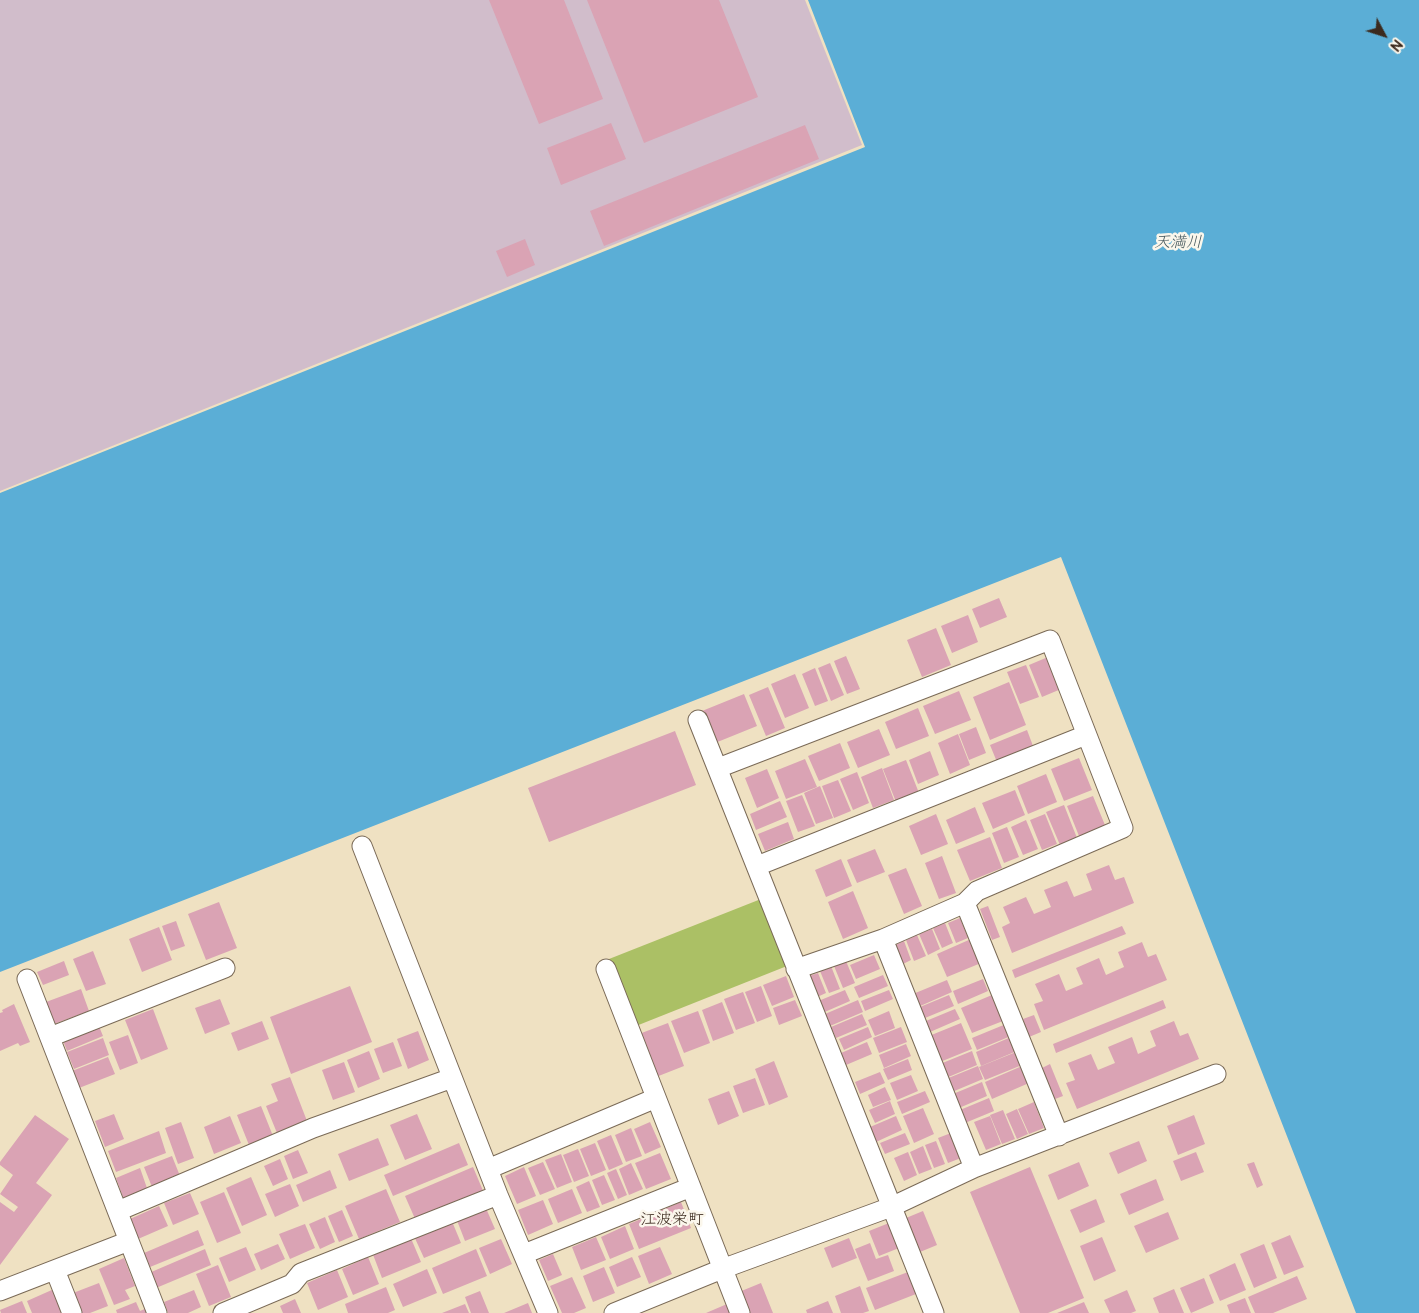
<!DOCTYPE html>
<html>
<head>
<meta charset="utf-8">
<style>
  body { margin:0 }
  #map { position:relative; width:1419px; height:1313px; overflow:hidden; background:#efe1c2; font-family:"Balsamiq Sans",sans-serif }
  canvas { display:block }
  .north { position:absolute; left:1359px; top:10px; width:50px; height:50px; -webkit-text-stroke:4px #fbf7ec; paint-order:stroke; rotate:130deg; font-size:14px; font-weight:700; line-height:20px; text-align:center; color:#3b2a1e }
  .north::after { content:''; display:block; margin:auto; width:18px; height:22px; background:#3b2a1e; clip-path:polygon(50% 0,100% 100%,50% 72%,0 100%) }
</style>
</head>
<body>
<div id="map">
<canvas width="1419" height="1313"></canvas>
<div class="north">N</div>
</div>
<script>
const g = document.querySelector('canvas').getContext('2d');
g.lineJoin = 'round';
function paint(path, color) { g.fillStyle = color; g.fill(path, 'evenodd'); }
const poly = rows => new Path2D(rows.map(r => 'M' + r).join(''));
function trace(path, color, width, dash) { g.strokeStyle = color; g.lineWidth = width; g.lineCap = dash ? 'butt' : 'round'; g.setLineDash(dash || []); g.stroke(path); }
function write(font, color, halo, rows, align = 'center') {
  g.font = font + ' "Balsamiq Sans","Klee One",sans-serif'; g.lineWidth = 5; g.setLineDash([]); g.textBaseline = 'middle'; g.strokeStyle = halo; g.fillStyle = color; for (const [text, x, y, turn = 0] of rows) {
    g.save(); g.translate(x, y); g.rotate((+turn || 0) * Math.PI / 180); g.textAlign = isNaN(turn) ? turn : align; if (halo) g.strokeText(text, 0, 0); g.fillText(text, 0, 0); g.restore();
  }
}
paint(poly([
  [0,0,805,0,862,145,0,491]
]), '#d1bdcb');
paint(poly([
  [761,899,787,966,636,1026,609,959]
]), '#abc065');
paint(poly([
  [808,0,1419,0,1419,1313,1356,1313,1061,557,0,972,0,493,865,147]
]), '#5baed6');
paint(poly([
  [489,0,564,0,603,99,539,124],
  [587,0,719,0,758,97,644,143],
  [611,123,626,159,561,185,547,148],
  [805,125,819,159,604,246,590,211],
  [525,239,535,265,507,277,496,251],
  [999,598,1007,617,980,628,972,609],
  [968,615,978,642,952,653,941,626],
  [936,628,951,665,922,677,907,640],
  [846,656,860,689,847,694,834,661],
  [1048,657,1061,689,1042,697,1029,665],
  [830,663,844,695,831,701,818,668],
  [1026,665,1039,697,1020,704,1007,672],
  [815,668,828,701,815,706,802,674],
  [795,674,809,708,785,718,771,684],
  [1009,682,1026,725,990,740,973,697],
  [768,687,785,728,766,736,749,695],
  [959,691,971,720,935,734,923,706],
  [744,694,757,726,715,743,702,711],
  [918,708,929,736,896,749,885,722],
  [976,727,986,753,969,760,959,734],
  [879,729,890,755,858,768,847,742],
  [1027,730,1033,746,997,762,990,745],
  [675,731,696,785,549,842,528,788],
  [958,734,970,765,950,774,938,743],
  [840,743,850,768,819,781,808,756],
  [930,751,939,775,918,784,909,760],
  [1079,758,1092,790,1064,801,1051,769],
  [805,759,817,787,786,799,775,771],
  [906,760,919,793,896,802,883,769],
  [882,768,894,800,873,808,861,777],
  [767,769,779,798,757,808,745,778],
  [857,772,869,803,853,810,840,779],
  [1046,774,1057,802,1028,814,1017,786],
  [838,780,851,811,834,818,822,786],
  [820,786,833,818,816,824,804,793],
  [1015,790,1025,815,993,829,982,803],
  [802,795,815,826,798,832,786,801],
  [1093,796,1107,830,1081,841,1067,806],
  [780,801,787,817,756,830,750,814],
  [1064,805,1077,838,1060,845,1046,812],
  [975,807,985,832,956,844,946,820],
  [936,814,948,844,921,855,909,826],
  [1045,814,1057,844,1042,850,1030,820],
  [1026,820,1038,849,1023,855,1011,827],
  [788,822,794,839,765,851,758,834],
  [1007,827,1019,857,1004,863,992,833],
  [990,837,1002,868,970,881,957,850],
  [875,849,885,872,857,883,847,860],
  [942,856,956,893,939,899,925,863],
  [841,859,852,886,826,897,815,870],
  [1109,865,1115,880,1124,877,1134,903,1012,953,1002,927,1010,923,1003,907,1026,897,1034,914,1051,907,1044,890,1067,881,1074,897,1092,890,1086,874],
  [906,868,922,906,904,914,888,875],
  [853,891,868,928,843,939,828,902],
  [219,902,237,948,206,960,188,914],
  [988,906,1000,937,992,940,980,909],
  [960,918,968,938,956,943,948,923],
  [176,921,185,946,171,951,162,926],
  [945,923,953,943,942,948,933,928],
  [1122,926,1126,934,1015,978,1012,970],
  [159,927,172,960,142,972,129,939],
  [932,929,940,949,928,955,919,934],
  [917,935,926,956,914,961,906,940],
  [971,939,981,963,947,977,937,954],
  [904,941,911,960,901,965,893,946],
  [1142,942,1148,957,1156,954,1167,980,1044,1030,1034,1004,1043,1001,1035,984,1059,974,1066,991,1083,984,1076,968,1099,958,1106,975,1124,967,1118,952],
  [93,951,106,984,86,991,73,959],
  [874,955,880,969,856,979,850,965],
  [64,961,69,975,43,985,37,972],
  [846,961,855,983,843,988,834,966],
  [831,966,840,989,829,993,820,971],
  [818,973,826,993,815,998,806,977],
  [883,975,888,986,859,998,854,987],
  [786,976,794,997,772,1006,763,985],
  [983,979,988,991,958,1004,953,991],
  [947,980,952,992,918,1007,913,994],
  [350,986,372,1042,291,1074,270,1017],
  [761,986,772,1016,757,1022,745,992],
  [81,989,89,1011,54,1024,46,1002],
  [845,990,850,1001,820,1014,816,1002],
  [889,990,893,999,865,1011,861,1001],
  [743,992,755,1023,736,1030,724,999],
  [949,995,954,1006,925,1018,920,1007],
  [992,995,1003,1021,972,1033,961,1008],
  [220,999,230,1024,205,1034,195,1008],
  [795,1000,802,1016,779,1025,773,1008],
  [858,1000,863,1012,830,1026,825,1014],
  [1163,1000,1166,1008,1056,1053,1053,1044],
  [722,1002,734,1033,713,1041,702,1010],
  [14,1004,30,1042,20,1046,18,1043,0,1051,0,1013,3,1012,2,1010],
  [153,1009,168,1049,141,1060,125,1020],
  [955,1009,960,1019,930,1032,926,1021],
  [698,1011,710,1043,684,1053,671,1021],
  [889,1011,895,1028,875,1036,868,1020],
  [862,1014,867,1025,836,1038,831,1027],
  [1034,1015,1041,1032,1029,1037,1023,1019],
  [262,1021,269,1039,238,1051,231,1033],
  [1174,1021,1180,1036,1188,1033,1199,1059,1077,1109,1066,1083,1075,1080,1068,1063,1091,1054,1098,1070,1115,1063,1108,1047,1132,1037,1138,1054,1156,1046,1150,1031],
  [668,1023,684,1066,656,1077,639,1034],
  [961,1023,972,1049,940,1062,929,1036],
  [98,1024,103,1036,67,1051,62,1038],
  [1006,1024,1011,1036,977,1050,972,1038],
  [868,1027,872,1037,844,1050,839,1039],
  [901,1027,907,1042,879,1053,873,1038],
  [418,1031,429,1060,408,1069,397,1039],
  [128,1035,138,1063,120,1070,109,1042],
  [1011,1037,1017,1051,981,1066,976,1052],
  [103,1038,109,1055,74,1069,67,1052],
  [393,1042,402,1066,383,1073,374,1049],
  [867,1042,872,1054,846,1065,841,1053],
  [906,1044,911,1056,884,1068,879,1055],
  [369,1051,380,1079,358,1088,347,1060],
  [972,1051,977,1065,946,1078,940,1064],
  [1016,1052,1022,1065,985,1080,979,1067],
  [108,1057,115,1074,79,1088,72,1071],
  [908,1059,912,1070,888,1080,883,1069],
  [774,1061,788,1097,769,1105,755,1069],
  [344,1062,355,1092,333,1100,322,1070],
  [1050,1064,1063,1096,1055,1099,1042,1068],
  [978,1066,983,1079,952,1092,946,1079],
  [1022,1066,1029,1083,992,1099,985,1082],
  [880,1072,885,1083,860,1094,855,1082],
  [911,1075,918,1091,897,1100,890,1083],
  [290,1077,307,1121,277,1133,266,1106,278,1101,271,1084],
  [755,1078,765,1105,743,1113,733,1086],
  [982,1082,987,1096,959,1108,953,1094],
  [885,1087,891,1100,873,1107,868,1095],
  [729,1091,739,1116,718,1125,708,1099],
  [925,1091,930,1102,902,1114,897,1102],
  [989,1098,994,1111,965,1123,960,1110],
  [890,1101,895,1114,875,1123,869,1110],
  [1034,1102,1044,1128,1029,1134,1018,1109],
  [261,1106,273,1136,249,1145,237,1115],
  [923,1108,934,1134,914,1143,903,1116],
  [1017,1109,1028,1134,1017,1139,1006,1114],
  [1003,1110,1015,1139,1002,1144,990,1115],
  [114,1114,124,1139,105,1147,95,1121],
  [417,1114,432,1149,405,1160,390,1125],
  [35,1115,69,1139,36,1183,52,1195,0,1265,0,1202,14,1212,18,1207,0,1194,13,1175,0,1165,0,1162],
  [1194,1115,1205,1144,1178,1155,1167,1126],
  [230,1116,241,1143,214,1154,204,1127],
  [896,1116,902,1130,876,1142,870,1127],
  [990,1116,1001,1144,986,1150,974,1122],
  [181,1122,194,1158,178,1164,165,1128],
  [650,1122,661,1147,645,1154,634,1129],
  [631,1128,642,1156,626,1162,615,1135],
  [159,1131,166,1153,116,1172,108,1151],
  [905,1133,910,1144,885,1154,880,1143],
  [951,1133,961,1158,948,1163,938,1138],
  [611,1135,623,1164,609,1170,597,1141],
  [378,1138,389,1165,349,1181,338,1154],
  [936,1141,945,1164,934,1168,925,1145],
  [1139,1141,1147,1161,1118,1174,1109,1153],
  [459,1143,468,1165,393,1196,384,1175],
  [595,1143,606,1170,591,1176,580,1149],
  [923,1146,932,1169,919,1174,910,1152],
  [578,1149,589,1176,574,1182,563,1155],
  [298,1150,308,1173,293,1179,284,1156],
  [908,1152,917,1175,904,1181,894,1158],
  [1196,1152,1204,1172,1181,1181,1173,1161],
  [660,1153,671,1179,646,1189,635,1163],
  [561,1154,572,1182,557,1188,545,1160],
  [172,1156,180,1176,152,1187,144,1167],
  [280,1159,288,1179,273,1186,264,1166],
  [543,1162,555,1189,540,1195,528,1168],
  [1079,1162,1089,1186,1058,1200,1048,1175],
  [1254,1162,1263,1185,1257,1188,1247,1164],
  [631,1163,643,1189,629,1195,619,1169],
  [473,1167,484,1193,416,1221,405,1196],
  [524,1167,536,1196,517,1204,505,1176],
  [1030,1167,1084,1298,1048,1313,1020,1313,970,1192],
  [140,1168,148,1191,124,1200,116,1178],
  [616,1169,627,1195,618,1199,607,1173],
  [330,1170,337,1188,303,1202,296,1185],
  [604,1175,615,1200,602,1205,592,1180],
  [251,1177,267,1215,242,1226,226,1188],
  [1156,1179,1164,1200,1129,1215,1120,1194],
  [589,1181,600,1207,587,1212,576,1187],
  [290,1184,299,1206,275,1217,265,1194],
  [386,1189,400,1222,359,1239,345,1206],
  [572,1189,582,1213,558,1223,548,1199],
  [224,1192,241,1233,217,1243,200,1202],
  [190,1193,199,1214,173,1225,164,1203],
  [1096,1199,1105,1222,1080,1233,1070,1210],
  [543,1200,553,1224,528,1235,518,1210],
  [681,1202,691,1228,639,1249,629,1224],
  [159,1206,168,1226,138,1239,130,1219],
  [485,1206,495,1229,465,1241,456,1218],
  [342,1210,353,1236,339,1242,328,1216],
  [923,1211,937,1245,920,1252,906,1218],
  [1168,1212,1179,1239,1146,1253,1134,1226],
  [325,1217,335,1242,320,1249,309,1224],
  [451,1219,461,1243,424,1258,413,1234],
  [889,1223,899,1248,879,1256,869,1231],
  [305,1224,315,1248,290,1259,279,1234],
  [625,1226,634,1249,610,1259,601,1237],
  [198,1230,204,1245,150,1267,144,1253],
  [1290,1235,1304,1267,1284,1275,1271,1243],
  [410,1236,421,1262,382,1278,372,1252],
  [596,1237,606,1260,581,1270,572,1247],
  [1102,1237,1116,1271,1094,1281,1080,1246],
  [849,1238,857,1258,832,1268,824,1248],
  [501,1239,512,1264,490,1274,479,1248],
  [870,1243,876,1259,888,1255,894,1271,868,1281,855,1249],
  [278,1244,285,1259,261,1270,254,1254],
  [1264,1244,1277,1278,1254,1288,1240,1254],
  [246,1247,256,1270,229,1282,219,1258],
  [660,1247,672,1274,649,1284,638,1256],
  [205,1249,211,1265,156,1288,149,1273],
  [476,1249,487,1276,443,1294,432,1268],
  [553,1254,562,1275,548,1281,539,1260],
  [368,1257,379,1284,353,1295,342,1269],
  [632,1257,641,1277,617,1287,609,1267],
  [124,1258,135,1286,125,1290,130,1299,114,1305,99,1269],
  [1235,1263,1246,1290,1220,1301,1209,1275],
  [218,1265,231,1297,209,1306,196,1274],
  [604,1267,615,1293,593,1302,583,1276],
  [427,1269,437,1293,403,1307,393,1284],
  [337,1270,348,1297,318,1310,307,1283],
  [908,1272,916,1294,875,1310,866,1288],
  [1297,1276,1307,1299,1273,1313,1255,1313,1248,1297],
  [572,1277,586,1308,574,1313,562,1313,550,1286],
  [1204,1278,1214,1303,1191,1313,1180,1288],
  [99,1283,108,1306,90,1313,80,1313,73,1293],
  [761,1283,773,1313,747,1313,739,1292],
  [860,1286,869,1311,863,1313,841,1313,835,1296],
  [386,1287,395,1310,388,1313,348,1313,345,1304],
  [54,1289,64,1313,32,1313,27,1301],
  [1174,1289,1184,1313,1159,1313,1153,1298],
  [194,1290,201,1307,188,1313,168,1313,164,1302],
  [1127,1290,1136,1311,1131,1313,1110,1313,1104,1300],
  [480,1291,489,1313,471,1313,465,1297],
  [1245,1298,1251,1313,1230,1313,1227,1305],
  [295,1299,301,1313,283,1313,280,1306],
  [22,1301,27,1313,1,1313,0,1310],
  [828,1301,833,1313,807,1313,806,1310],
  [136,1302,140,1311,147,1308,149,1313,117,1313,116,1310],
  [1084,1302,1089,1313,1057,1313],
  [528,1303,532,1313,504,1313],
  [465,1304,469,1313,442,1313],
  [727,1304,731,1313,706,1313]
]), '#daa3b4');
const minor = poly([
  [698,720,934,1313],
  [718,768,1050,640,1123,828,977,891,965,903],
  [362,846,498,1195,548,1313],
  [757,866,1086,735],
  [883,939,974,1168],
  [606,969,740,1313],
  [796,969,883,939,965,903,1059,1136],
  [27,979,157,1313],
  [50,1037,225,968],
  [488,1169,656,1098],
  [118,1211,313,1128,452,1078],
  [524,1254,691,1187],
  [55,1270,72,1313],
  [0,1291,129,1241],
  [223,1313,292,1284,301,1273,498,1195],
  [614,1313,722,1269,891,1207,974,1168,1216,1074]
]);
trace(minor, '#7a6a57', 21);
trace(minor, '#fff', 19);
write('italic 16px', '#46585e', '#fbf7ec', [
  ["天満川",1178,243]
]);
write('16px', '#3b2a1e', '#fbf7ec', [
  ["江波栄町",672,1220]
]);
</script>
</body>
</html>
